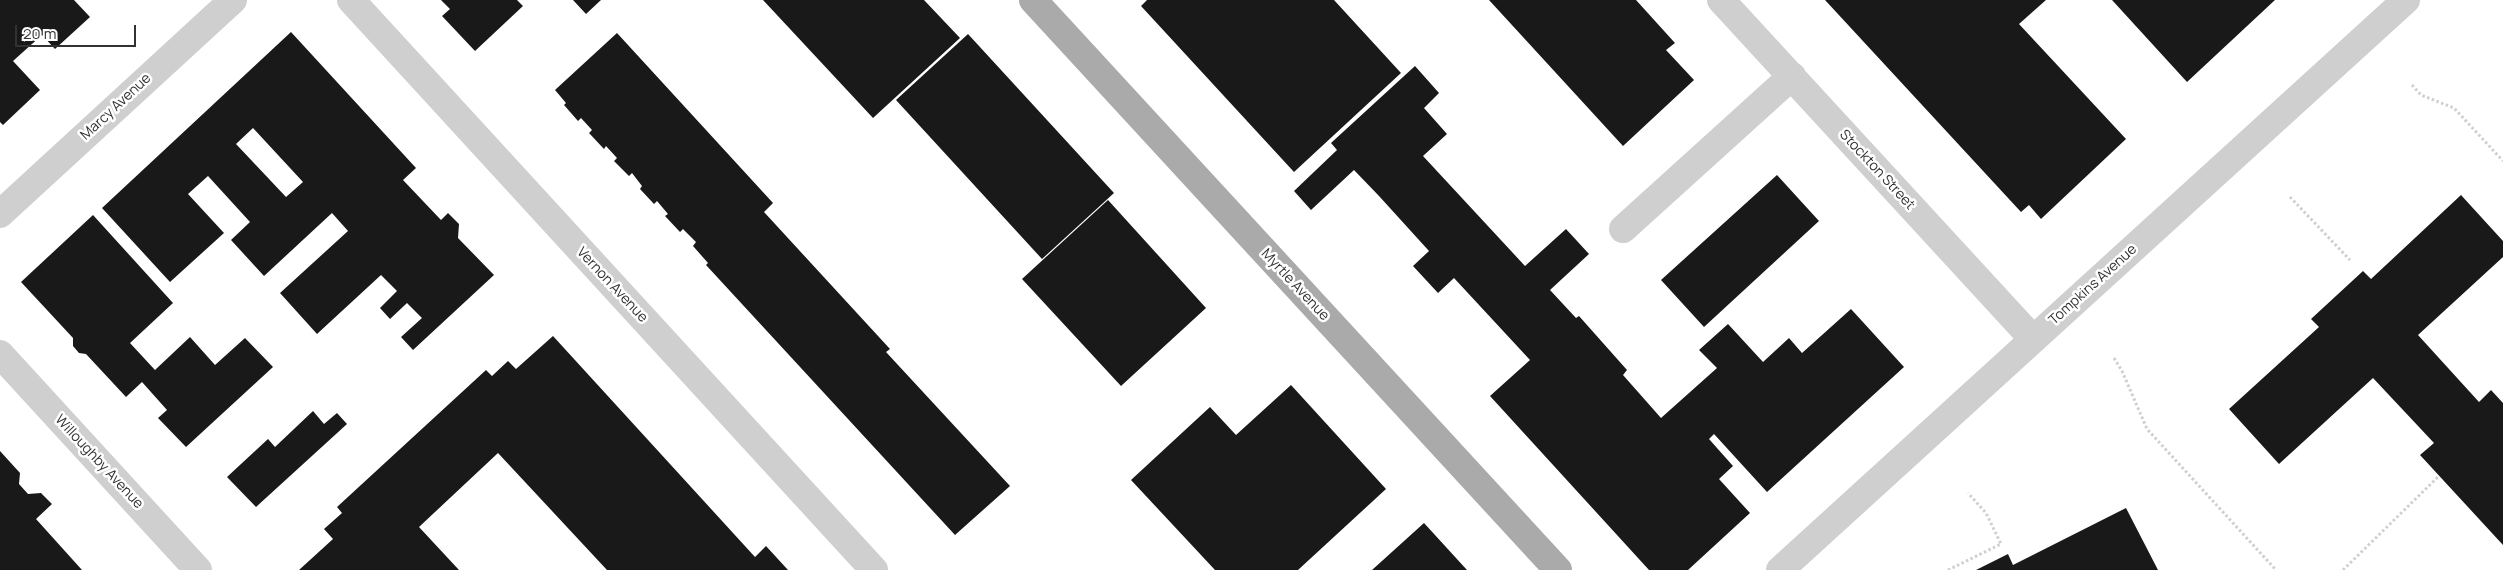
<!DOCTYPE html>
<html>
<head>
<meta charset="utf-8">
<style>
  body { margin:0 }
  #map { position:relative; width:2503px; height:570px; overflow:hidden; background:#fff; font-family:Manrope,sans-serif }
  canvas { display:block }
  .scale { position:absolute; left:15px; top:25px; width:121px; height:22px; box-sizing:border-box; border:2px solid #323232; border-top:0; padding-left:6px; font-size:15px; line-height:18px; white-space:nowrap; color:#323232; -webkit-text-stroke:4px #fff; paint-order:stroke }
</style>
</head>
<body>
<div id="map">
<canvas width="2503" height="570"></canvas>
<div class="scale">20 m</div>
</div>
<script>
const g = document.querySelector('canvas').getContext('2d');
g.lineJoin = 'round';
function paint(path, color) { g.fillStyle = color; g.fill(path, 'evenodd'); }
const poly = rows => new Path2D(rows.map(r => 'M' + r).join(''));
function trace(path, color, width, dash) { g.strokeStyle = color; g.lineWidth = width; g.lineCap = dash ? 'butt' : 'round'; g.setLineDash(dash || []); g.stroke(path); }
function write(font, color, halo, rows, align = 'center') {
  g.font = font + ' Manrope,sans-serif'; g.lineWidth = 5; g.setLineDash([]); g.textBaseline = 'middle'; g.strokeStyle = halo; g.fillStyle = color; for (const [text, x, y, turn = 0] of rows) {
    g.save(); g.translate(x, y); g.rotate((+turn || 0) * Math.PI / 180); g.textAlign = isNaN(turn) ? turn : align; if (halo) g.strokeText(text, 0, 0); g.fillText(text, 0, 0); g.restore();
  }
}
paint(poly([
  [0,0,74,0,90,17,55,49,42,35,13,61,40,90,3,125,0,122],
  [441,0,517,0,523,6,475,51,442,16,450,9],
  [573,0,601,0,586,14],
  [763,0,924,0,960,38,873,118],
  [1147,0,1334,0,1401,73,1294,172,1141,6],
  [1489,0,1636,0,1675,43,1666,50,1694,80,1623,146],
  [1825,0,2046,0,2019,24,2126,139,2041,219,2029,205,2021,212],
  [2112,0,2275,0,2187,82],
  [291,32,416,168,403,180,441,220,448,213,459,224,458,238,494,275,413,350,401,337,422,318,407,303,390,319,380,308,397,291,381,275,317,334,280,293,348,231,332,213,264,276,231,240,250,222,208,176,188,194,224,233,170,282,102,208],
  [253,128,303,182,286,197,236,144],
  [617,33,773,203,764,212,890,349,886,352,1010,486,955,535,706,265,708,263,693,246,696,242,683,229,680,232,665,216,668,214,657,201,654,204,640,189,642,186,632,173,629,176,614,161,617,158,606,146,604,149,589,133,592,130,581,118,578,121,564,105,566,103,555,90],
  [968,34,1114,193,1042,259,896,100],
  [1415,66,1439,93,1424,108,1447,134,1423,156,1525,266,1566,229,1589,254,1550,290,1576,318,1579,316,1627,370,1623,375,1661,418,1717,368,1699,350,1728,324,1763,362,1789,338,1802,353,1851,309,1904,367,1767,492,1714,434,1709,439,1733,466,1719,479,1750,513,1688,570,1649,570,1490,396,1530,360,1454,278,1438,293,1413,266,1429,251,1379,196,1354,170,1311,210,1294,191,1337,150,1331,143],
  [1777,175,1819,221,1704,327,1661,280],
  [2461,195,2503,241,2503,257,2418,335,2479,402,2491,390,2503,403,2503,545,2420,455,2434,443,2373,378,2279,464,2229,409,2319,327,2311,319,2363,271,2371,279],
  [1108,200,1206,308,1121,386,1022,279],
  [93,215,173,303,130,343,155,370,190,337,215,365,245,338,273,367,186,447,158,418,167,410,142,382,126,397,86,354,79,353,73,346,73,338,21,282],
  [553,336,755,557,766,546,788,570,607,570,498,453,419,527,459,570,299,570,333,539,324,529,342,513,337,507,486,370,492,376,508,361,516,369],
  [1291,385,1386,489,1298,570,1215,570,1131,480,1210,407,1236,435],
  [313,411,324,424,337,413,347,424,256,507,227,477,268,439,275,447],
  [0,451,20,473,19,484,28,494,41,493,52,504,36,519,82,570,0,570],
  [2126,508,2158,570,1976,570,2008,554,2013,565],
  [1424,523,1467,570,1372,570]
]), '#191919');
trace(poly([
  [2412,85,2421,95,2454,108,2503,161],
  [2290,197,2350,260],
  [2114,358,2122,371,2147,429,2276,570],
  [1948,570,2001,544,1986,513,1968,493],
  [2343,570,2439,476]
]), '#cfcfcf', 3, [2.5, 2.5]);
trace(poly([
  [351,0,874,570],
  [1721,0,2033,339],
  [0,214,233,0],
  [1623,229,1792,76],
  [0,354,198,570],
  [1780,570,2406,0]
]), '#cfcfcf', 28);
trace(poly([
  [1033,0,1558,570]
]), '#aaa', 28);
write('14px', '#323232', '#fff', [
  ["Marcy Avenue",116,107,-43],
  ["Stockton Street",1877,170,47],
  ["Vernon Avenue",612,285,47],
  ["Myrtle Avenue",1295,285,47],
  ["Tompkins Avenue",2093,285,-42],
  ["Willoughby Avenue",99,462,47]
]);
</script>
</body>
</html>
